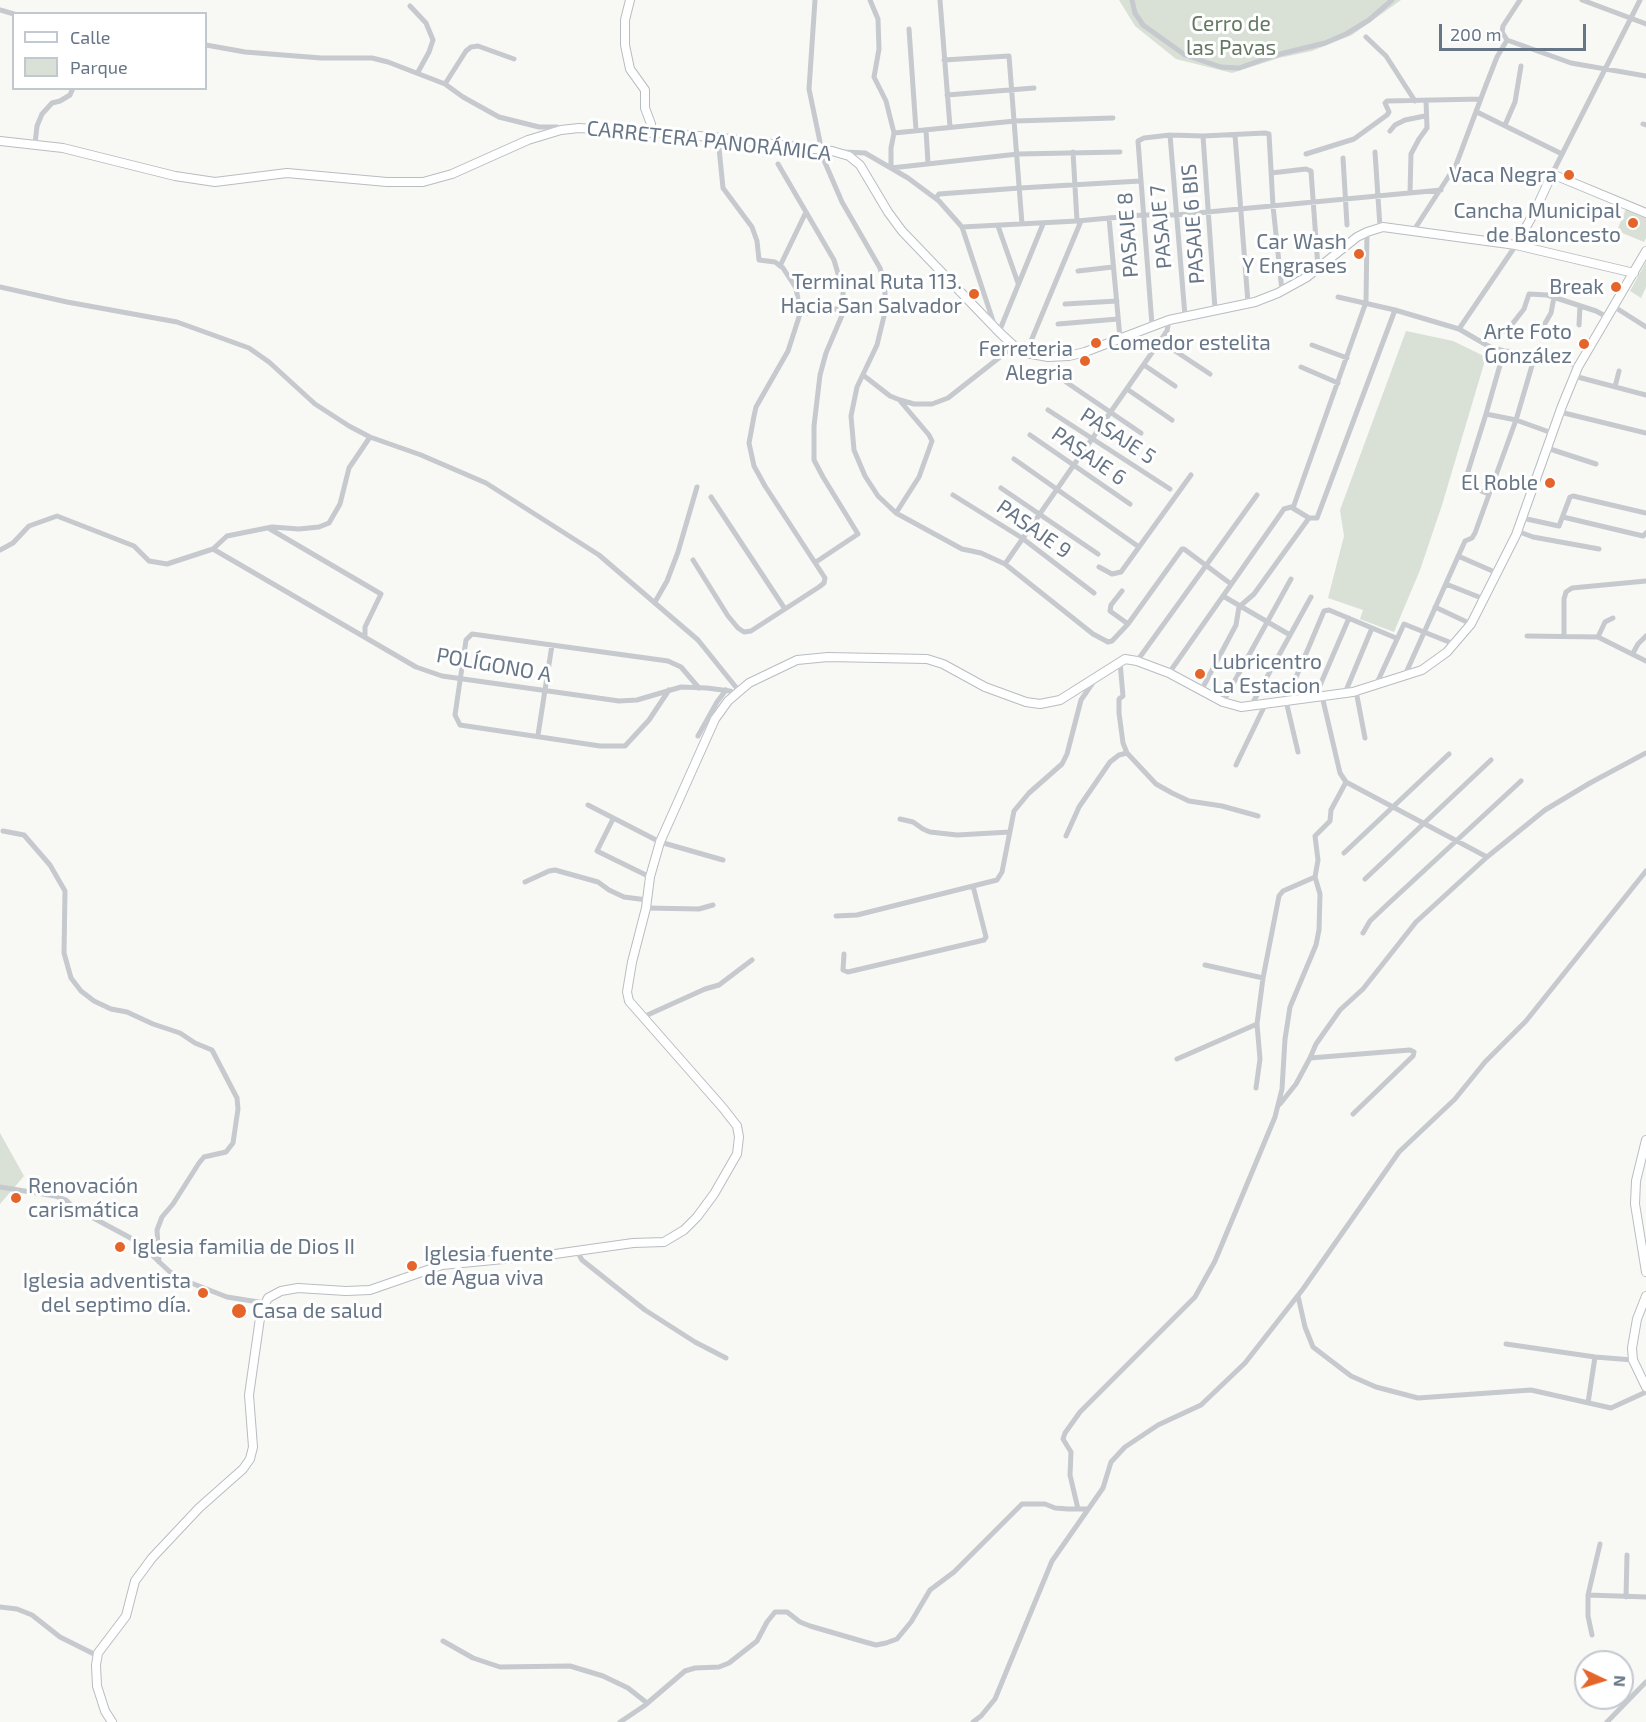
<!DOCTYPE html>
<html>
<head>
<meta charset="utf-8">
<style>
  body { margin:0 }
  #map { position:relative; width:1646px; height:1722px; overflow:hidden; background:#f8f8f5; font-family:"Exo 2",sans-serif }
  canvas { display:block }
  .legend { position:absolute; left:12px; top:12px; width:195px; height:78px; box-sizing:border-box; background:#fff; border:2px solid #c2c8cf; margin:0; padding:8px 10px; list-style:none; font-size:18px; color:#677687 }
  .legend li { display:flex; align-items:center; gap:12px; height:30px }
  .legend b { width:30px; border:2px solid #c2c8cf }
  .north { position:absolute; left:1574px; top:1650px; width:60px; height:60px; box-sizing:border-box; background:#fff; border:2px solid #c2c8cf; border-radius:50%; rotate:94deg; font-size:16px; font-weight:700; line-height:24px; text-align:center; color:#677687 }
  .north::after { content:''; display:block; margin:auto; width:21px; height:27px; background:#e56429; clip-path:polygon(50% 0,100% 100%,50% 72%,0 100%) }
  .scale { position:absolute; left:1439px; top:24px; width:147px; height:27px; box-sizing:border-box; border:3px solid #677687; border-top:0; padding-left:8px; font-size:18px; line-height:21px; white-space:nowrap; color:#677687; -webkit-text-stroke:4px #fff; paint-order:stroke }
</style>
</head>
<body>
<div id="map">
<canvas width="1646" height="1722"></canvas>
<ul class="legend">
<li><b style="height:8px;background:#fff"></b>Calle</li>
<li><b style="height:16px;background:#d9e0d6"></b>Parque</li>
</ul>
<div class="north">N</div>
<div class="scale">200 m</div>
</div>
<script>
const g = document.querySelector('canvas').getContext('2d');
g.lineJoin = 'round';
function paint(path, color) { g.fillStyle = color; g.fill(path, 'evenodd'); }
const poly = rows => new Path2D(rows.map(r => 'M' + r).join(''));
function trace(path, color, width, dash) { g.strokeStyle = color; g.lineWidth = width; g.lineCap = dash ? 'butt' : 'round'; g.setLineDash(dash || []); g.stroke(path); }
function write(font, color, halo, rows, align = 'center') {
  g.font = font + ' "Exo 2",sans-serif'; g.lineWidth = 6; g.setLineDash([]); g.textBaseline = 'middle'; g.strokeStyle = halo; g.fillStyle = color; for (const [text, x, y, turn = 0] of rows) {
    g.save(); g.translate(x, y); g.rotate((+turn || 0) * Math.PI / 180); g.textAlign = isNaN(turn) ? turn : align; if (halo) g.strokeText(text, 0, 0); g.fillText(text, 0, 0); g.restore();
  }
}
paint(poly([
  [1119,0,1401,0,1352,35,1312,51,1279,58,1232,73,1176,59,1135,26],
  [1626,209,1646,218,1646,238,1644,242,1620,232,1621,229,1618,228],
  [1646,262,1646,287,1641,298,1630,291],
  [1406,331,1453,341,1486,357,1442,505,1420,570,1394,632,1360,619,1363,610,1328,598,1344,536,1340,510],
  [0,1133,24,1176,0,1204]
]), '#d9e0d6');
const secondary = poly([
  [630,0,625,20,625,45,630,69,645,90,645,108,651,124,651,132],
  [0,141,63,148,175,176,215,182,287,173,387,182,423,182,452,174,528,140,561,130,579,128,713,137,832,151,849,156,860,165,888,212,902,231,999,332,1014,346,1026,353,1048,357,1069,356,1085,352,1169,320,1255,302,1278,293,1307,277,1357,237,1367,232,1383,227,1516,245,1634,273],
  [1516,245,1535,211,1552,174,1646,213],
  [1646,1140,1636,1181,1635,1204,1646,1272],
  [1646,1296,1637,1319,1632,1348,1633,1360,1646,1387],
  [112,1722,105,1711,97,1686,96,1665,98,1653,126,1616,135,1581,152,1558,199,1508,243,1469,250,1459,253,1447,249,1395,259,1325,261,1312,268,1298,281,1291,298,1288,346,1291,370,1290,442,1265,555,1254,633,1243,664,1242,684,1230,697,1217,714,1194,737,1154,739,1137,737,1126,723,1108,629,1001,627,992,632,962,646,908,650,877,660,842,715,719,728,701,749,683,797,660,828,657,927,659,943,664,985,687,1026,702,1040,704,1060,700,1125,659,1137,661,1169,673,1223,702,1241,707,1353,692,1422,670,1447,652,1471,624,1516,535,1562,406,1578,367,1646,251]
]);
trace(secondary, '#b8bdc2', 10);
trace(poly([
  [815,0,809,89,820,142],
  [870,0,878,19,879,49,874,77,886,101,894,133,891,148,891,168,1018,154,1120,152],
  [940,0,950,127],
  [1132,0,1135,13,1143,25,1185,55,1221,67,1239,68,1276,55,1325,43,1346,34,1369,20,1392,0],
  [1520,0,1503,26,1502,32,1507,40,1571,63,1646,76],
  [1582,0,1646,24],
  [410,6,426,23,433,40,429,52,418,72],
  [0,10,14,14],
  [909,29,916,130],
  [1366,37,1386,56,1415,101],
  [206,45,245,52,321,58,372,58,388,62,445,84,463,97,499,117,539,127,557,127,561,130],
  [944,60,1009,56,1022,224],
  [445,84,466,51,471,47,478,46,514,59],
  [947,95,1034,88],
  [1477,112,1562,154],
  [1643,124,1646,125],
  [1505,125,1515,102,1521,66],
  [926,130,928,163],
  [1390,131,1395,125,1405,120,1425,116],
  [894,133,1015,121,1113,118],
  [1170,135,1185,316],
  [1235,135,1248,303],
  [1203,136,1215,309],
  [35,144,37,126,42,114,52,103,60,101,70,95,73,88],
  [844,152,865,153,908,178,939,201,962,227,994,324],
  [1073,152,1077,221],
  [1375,152,1380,227],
  [1306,154,1354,139,1387,115,1389,112,1385,103,1387,101,1481,99],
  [823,158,842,202,880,268,885,287,885,312,877,345,857,387,851,416,854,450,865,476,878,496,896,513,962,549,981,553,1005,564,1093,634,1108,642,1112,641,1128,624,1182,549,1184,549,1231,584],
  [1343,158,1347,225],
  [778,164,834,260,843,291,843,313,826,353,820,375,814,426,814,460,823,477,858,534,816,562],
  [1271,173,1306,169,1311,171,1318,268],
  [1552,174,1640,0],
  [1410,193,1411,154,1419,139,1427,128,1426,100],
  [936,198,939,194,1020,188,1140,181],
  [1109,218,1120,338],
  [998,226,1018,283],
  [962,227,1077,221,1142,215,1176,215,1441,190],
  [1414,230,1456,165,1486,85,1497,57,1507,40],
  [780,266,806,212],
  [1078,271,1113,267],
  [0,287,67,302,177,322,249,348,269,362,315,404,349,426,370,437,421,455,486,483,599,555,698,640,739,691],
  [1338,297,1395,310,1459,329,1490,347,1504,351,1552,354,1578,367],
  [1065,304,1117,301],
  [1613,306,1646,327],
  [799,314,844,308,870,308],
  [1058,324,1118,319],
  [1152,325,1138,141,1144,138,1170,135,1203,136,1265,133,1269,134,1273,206,1282,291],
  [1579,325,1580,306],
  [1459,329,1516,245],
  [999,332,1043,224],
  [1506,332,1524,309,1529,294,1547,295,1596,311,1607,317],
  [1540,332,1551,313,1554,297],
  [1160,341,1210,374],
  [1312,345,1347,358],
  [1504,351,1486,414,1516,420,1552,433],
  [1026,353,1081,221],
  [1144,365,1175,386],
  [1301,367,1338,383],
  [863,375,890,396,900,400,914,404,932,404,948,398,1014,346],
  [1574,376,1646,395],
  [1066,382,1141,433],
  [1615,387,1619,371],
  [1127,389,1172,420],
  [1048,410,1170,489],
  [1560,412,1646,433],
  [1486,414,1465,481,1468,486,1489,494],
  [1030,435,1130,504],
  [1547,448,1596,464],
  [1014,459,1139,547],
  [1001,488,1098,554],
  [953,495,1022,538,1094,593],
  [711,497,785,609],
  [1293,508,1366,302,1367,232],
  [896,513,919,477,932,441,929,435,901,402],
  [1563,517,1643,536,1646,533],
  [1522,518,1559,526,1570,497,1573,496,1646,513],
  [270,529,381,594,365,627,365,637],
  [1517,531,1533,537,1599,549],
  [213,549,416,667,442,676,619,701,637,700,681,687,707,688,730,691,735,693],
  [0,550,13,543,29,526,57,516,134,546,149,561,167,564,213,549,227,536,272,527,299,529,319,527,329,523,340,504,349,468,370,437],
  [1458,556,1497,573],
  [693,560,728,616,738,628,744,632,751,631,819,587,824,583,825,578,765,486,754,466,749,443,754,416,756,407,788,351,799,317,799,305,796,288,783,268,775,262,759,260,757,241,752,227,723,188,718,138],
  [1005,564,1160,341,1167,331,1169,320],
  [1099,567,1112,574,1121,572,1191,475],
  [1446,584,1484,599],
  [1122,591,1111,605,1110,611,1128,624],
  [1223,596,1290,635],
  [655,602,667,581,678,552,697,487],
  [1435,607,1471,624],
  [1527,636,1598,637,1646,661],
  [1564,636,1564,599,1566,592,1572,588,1646,581],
  [1598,637,1605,622,1613,618],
  [1633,653,1638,644,1646,636],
  [1137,661,1257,495],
  [1120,662,1123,696,1119,699,1119,713,1123,743,1127,753,1156,784,1172,793,1189,801,1222,806,1258,816],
  [1169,673,1284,509,1291,507,1309,518,1317,518,1395,310],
  [1405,675,1465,541,1472,538,1475,533,1516,420,1536,352],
  [1376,685,1404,624,1454,644],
  [1202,689,1236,625,1239,607,1254,594,1309,518],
  [669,690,649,720,625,746,600,746,460,725,455,715,466,640,472,634,668,661,681,667,699,688],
  [1356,691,1365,738],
  [1345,693,1372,628],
  [1322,696,1340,773,1346,782,1487,857],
  [1315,697,1349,618],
  [1223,702,1291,579],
  [1251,706,1311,597],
  [538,735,552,645],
  [698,736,717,702,726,690],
  [1298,752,1286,701,1324,611,1329,610,1396,638],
  [1236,765,1265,705],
  [588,805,660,842,723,860],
  [613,819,597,851,650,877],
  [900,819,913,822,923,829,930,832,957,835,1010,832],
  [3,831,24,835,50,865,65,891,64,953,71,978,81,991,94,1001,111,1009,127,1012,153,1024,180,1033,195,1043,212,1050,237,1098,238,1109,233,1143,226,1152,204,1157,199,1163,173,1204,162,1217,157,1230,159,1262],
  [1066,836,1079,807,1110,762,1119,755,1127,753],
  [1344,853,1449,754],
  [1365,879,1491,760],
  [525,882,549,871,555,870,598,882,609,890,624,897,647,900],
  [646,908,699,909,713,905],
  [836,916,857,915,997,880,1002,872,1014,811,1029,793,1062,764,1067,754,1081,700,1094,681],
  [1363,933,1370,921,1389,903,1521,781],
  [844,954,843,970,848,972,984,940,986,937,973,886],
  [1205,965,1263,978],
  [643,1017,705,989,719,985,752,960],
  [1310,1058,1316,1044,1340,1010,1363,989,1416,922,1487,857,1545,810,1590,783,1646,753],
  [1177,1059,1257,1024,1263,978,1279,896,1283,891,1315,877],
  [1256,1088,1260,1059,1257,1024],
  [1280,1104,1296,1084,1310,1058,1410,1050,1414,1052,1413,1056,1353,1114],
  [0,1187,55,1196,66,1200,73,1207,138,1242,170,1272,186,1281,227,1297,265,1303],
  [577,1251,582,1260,645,1310,695,1342,726,1358],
  [1298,1296,1305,1327,1313,1347,1351,1376,1376,1387,1418,1398,1531,1390,1611,1408,1646,1392],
  [1506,1344,1595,1357,1633,1360],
  [1588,1403,1595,1357],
  [1078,1509,1070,1475,1071,1452,1063,1439,1065,1433,1080,1412,1195,1297,1215,1261,1275,1117,1282,1089,1285,1039,1290,1007,1316,945,1319,930,1320,894,1315,877,1318,860,1315,836,1330,821,1331,810,1346,782],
  [1588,1595,1646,1597],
  [1626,1597,1627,1555],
  [0,1607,17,1609,32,1615,60,1637,98,1656],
  [1592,1635,1588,1616,1588,1595,1600,1544],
  [443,1641,473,1658,500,1667,570,1666,603,1676,628,1688,647,1703],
  [620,1722,644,1706,685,1671,695,1668,719,1667,729,1663,757,1641,767,1622,775,1612,787,1612,800,1622,810,1626,865,1642,876,1645,886,1643,897,1639,911,1622,930,1590,954,1572,1022,1504,1045,1504,1055,1508,1068,1509,1088,1509],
  [973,1722,981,1716,995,1699,1052,1561,1103,1488,1111,1462,1125,1447,1158,1425,1201,1405,1245,1363,1303,1289,1399,1152,1455,1099,1485,1062,1526,1021,1646,871],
  [1607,1722,1646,1682]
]), '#c6c9cd', 5);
trace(secondary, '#fff', 8);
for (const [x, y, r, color] of [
  [1569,175,6,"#e56429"],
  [1633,223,6,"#e56429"],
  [1359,254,6,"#e56429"],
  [1616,287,6,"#e56429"],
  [974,294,6,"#e56429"],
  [1096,343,6,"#e56429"],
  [1584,344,6,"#e56429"],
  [1085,361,6,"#e56429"],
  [1550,483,6,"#e56429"],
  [1200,674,6,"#e56429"],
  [16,1198,6,"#e56429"],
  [120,1247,6,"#e56429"],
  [412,1266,6,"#e56429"],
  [203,1293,6,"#e56429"],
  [239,1311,8,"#e56429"]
]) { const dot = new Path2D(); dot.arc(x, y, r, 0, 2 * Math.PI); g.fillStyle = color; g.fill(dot); trace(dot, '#fff', 2); }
write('21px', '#647962', '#fff', [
  ["Cerro de",1231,24],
  ["las Pavas",1231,48]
]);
write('21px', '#677687', '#fff', [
  ["CARRETERA PANORÁMICA",709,141,6],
  ["PASAJE 6 BIS",1193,224,-94],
  ["PASAJE 7",1161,227,-95],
  ["PASAJE 8",1128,235,-94],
  ["PASAJE 5",1118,436,33],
  ["PASAJE 6",1089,456,35],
  ["PASAJE 9",1034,529,35],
  ["POLÍGONO A",494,665,10]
]);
write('21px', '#677687', '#fff', [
  ["Vaca Negra",1557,175],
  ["Cancha Municipal",1621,211],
  ["de Baloncesto",1621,235],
  ["Car Wash",1347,242],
  ["Y Engrases",1347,266],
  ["Terminal Ruta 113.",962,282],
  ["Hacia San Salvador",962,306],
  ["Break",1604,287],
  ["Arte Foto",1572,332],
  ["González",1572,356],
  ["Comedor estelita",1108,343,"left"],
  ["Ferreteria",1073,349],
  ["Alegria",1073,373],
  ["El Roble",1538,483],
  ["Lubricentro",1212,662,"left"],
  ["La Estacion",1212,686,"left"],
  ["Renovación",28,1186,"left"],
  ["carismática",28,1210,"left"],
  ["Iglesia familia de Dios II",132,1247,"left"],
  ["Iglesia fuente",424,1254,"left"],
  ["de Agua viva",424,1278,"left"],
  ["Iglesia adventista",191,1281],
  ["del septimo día.",191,1305],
  ["Casa de salud",252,1311,"left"]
], 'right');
</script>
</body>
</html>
